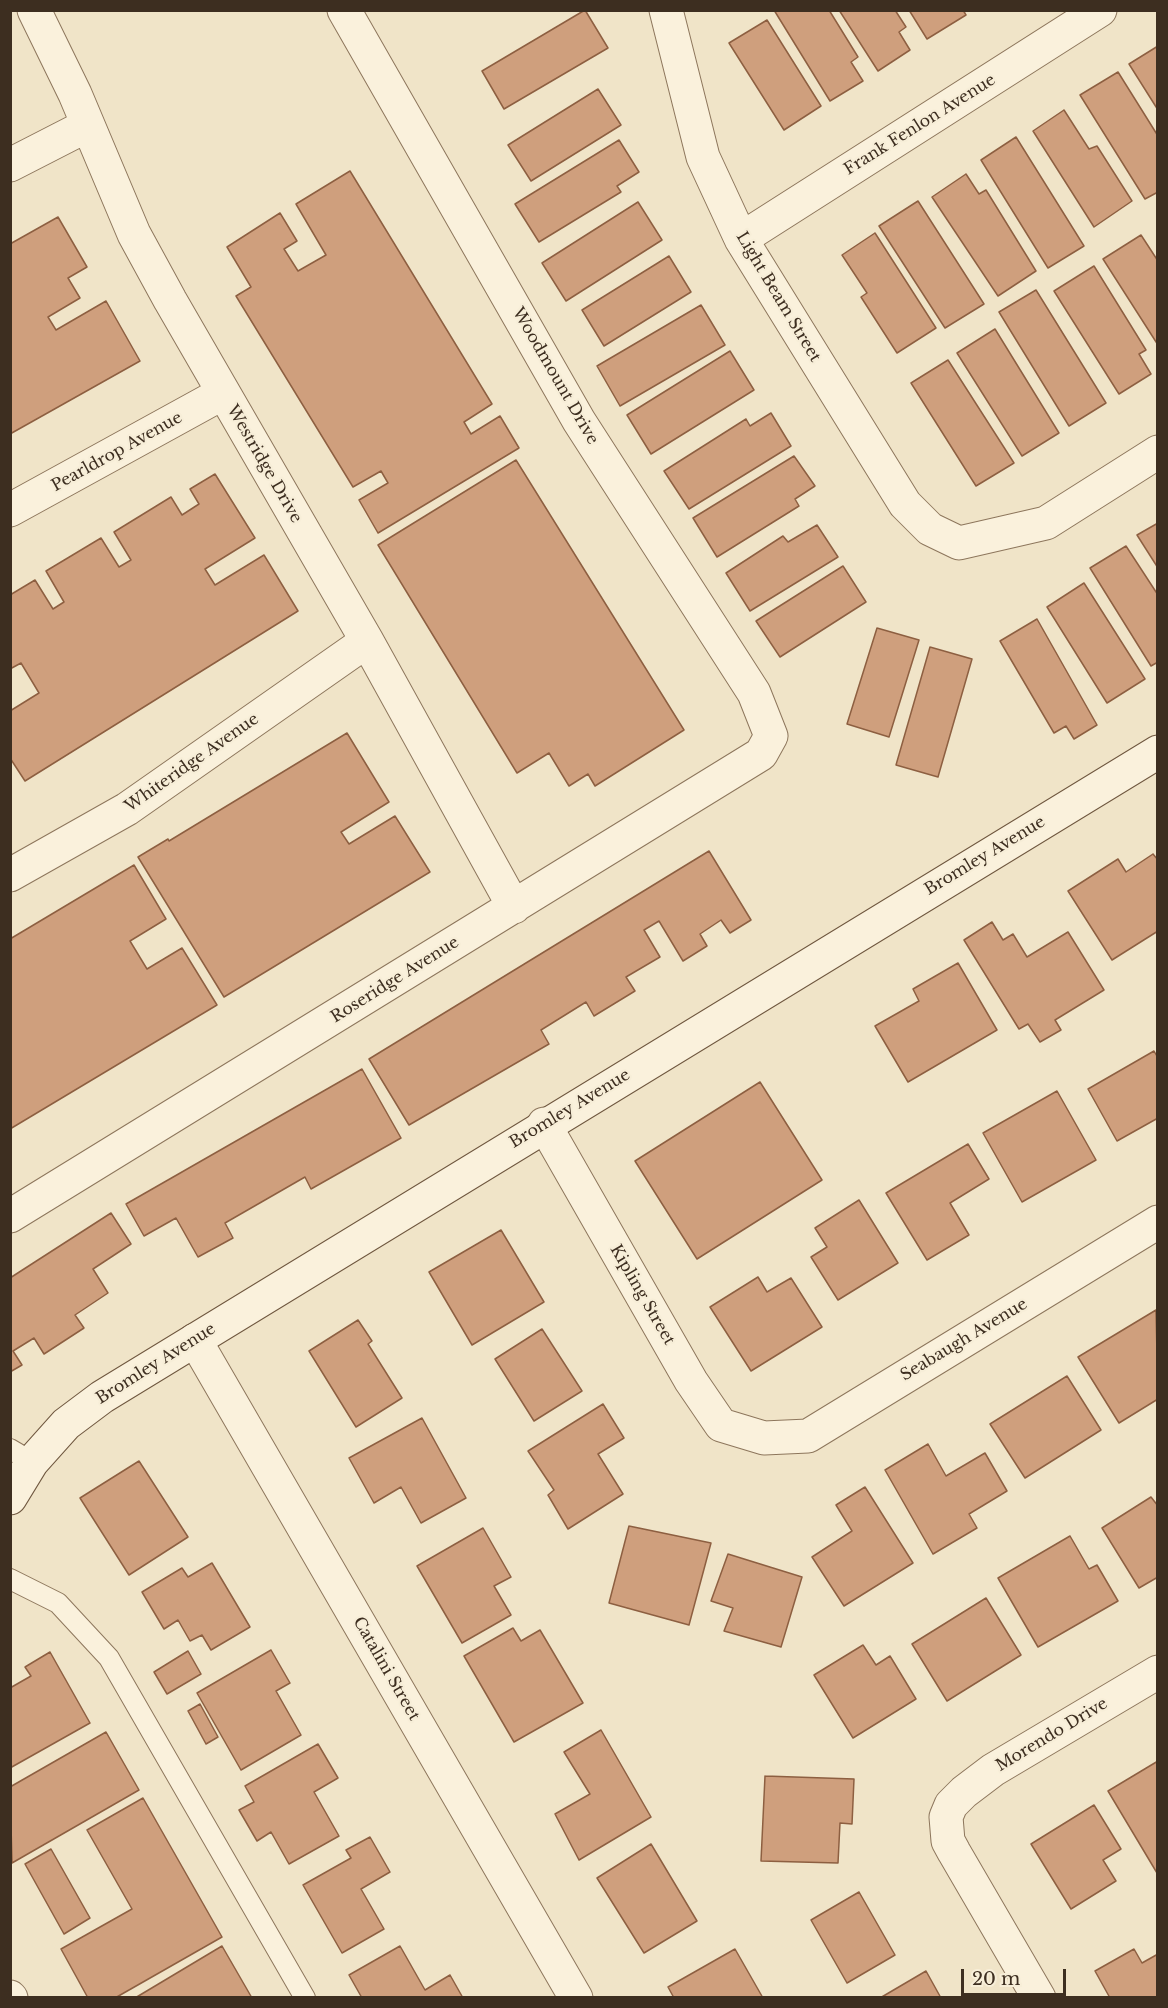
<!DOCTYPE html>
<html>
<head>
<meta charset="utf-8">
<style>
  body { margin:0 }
  #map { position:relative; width:1168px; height:2008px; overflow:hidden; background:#f0e4c8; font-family:"Libre Baskerville",serif }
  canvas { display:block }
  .frame { position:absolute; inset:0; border:12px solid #3d2e20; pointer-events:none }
  .scale { position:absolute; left:961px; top:1969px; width:105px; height:27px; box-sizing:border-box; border:3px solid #3d2e20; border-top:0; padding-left:8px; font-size:18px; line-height:21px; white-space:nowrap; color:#3d2e20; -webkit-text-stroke:4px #f7eed8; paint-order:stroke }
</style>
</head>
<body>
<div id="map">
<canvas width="1168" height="2008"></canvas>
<div class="frame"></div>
<div class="scale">20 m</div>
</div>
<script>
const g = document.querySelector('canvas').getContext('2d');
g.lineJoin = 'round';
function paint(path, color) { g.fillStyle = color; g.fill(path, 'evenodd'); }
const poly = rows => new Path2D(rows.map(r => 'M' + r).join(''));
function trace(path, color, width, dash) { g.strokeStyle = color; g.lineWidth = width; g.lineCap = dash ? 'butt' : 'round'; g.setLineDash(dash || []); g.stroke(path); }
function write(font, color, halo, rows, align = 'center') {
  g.font = font + ' "Libre Baskerville",serif'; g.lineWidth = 4.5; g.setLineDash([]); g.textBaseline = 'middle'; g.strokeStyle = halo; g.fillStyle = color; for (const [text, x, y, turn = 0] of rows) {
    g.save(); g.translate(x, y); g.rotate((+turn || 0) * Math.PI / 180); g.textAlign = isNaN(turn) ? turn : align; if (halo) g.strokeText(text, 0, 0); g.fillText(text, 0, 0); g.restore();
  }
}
const building = poly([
  [585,10,608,48,504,109,482,71,585,10],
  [774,10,829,10,858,57,851,62,863,81,830,101,774,10],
  [839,10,895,10,906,27,899,32,910,50,878,71,839,10],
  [909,10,963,10,966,15,927,39,909,10],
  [767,20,821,106,784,130,729,43,767,20],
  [1158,46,1158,110,1129,64,1158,46],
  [1118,72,1158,136,1158,192,1145,199,1080,95,1118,72],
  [598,89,621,125,531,181,508,145,598,89],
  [1064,110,1089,149,1097,146,1132,201,1094,227,1033,131,1064,110],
  [1016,137,1084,246,1048,268,981,160,1016,137],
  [619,140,639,172,617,186,621,192,539,242,515,204,619,140],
  [350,171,492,404,464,422,471,434,500,416,519,448,378,533,359,500,388,483,381,471,353,487,236,296,251,287,227,247,280,213,297,241,284,249,298,271,326,255,296,204,350,171],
  [966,174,979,194,986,190,1036,271,998,296,932,197,966,174],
  [918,201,984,304,945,328,879,226,918,201],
  [638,202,662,240,566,301,542,263,638,202],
  [58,217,87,267,68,278,80,298,48,317,56,330,106,301,140,361,10,434,10,244,58,217],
  [875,233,936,328,897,353,861,297,867,293,842,255,875,233],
  [1141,235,1158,261,1158,345,1103,259,1141,235],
  [669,256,691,292,604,346,582,310,669,256],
  [1094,266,1146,350,1139,354,1151,374,1119,394,1054,291,1094,266],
  [1036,290,1106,403,1069,426,999,312,1036,290],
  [701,305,725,345,620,406,597,366,701,305],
  [995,329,1059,433,1022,456,957,353,995,329],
  [730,351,754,390,651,454,627,415,730,351],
  [948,360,1014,463,976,486,911,383,948,360],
  [771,413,791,446,689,509,664,471,746,419,750,426,771,413],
  [794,456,815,486,795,499,799,506,717,557,693,518,794,456],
  [516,460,684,730,595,786,588,774,569,786,549,753,517,773,378,545,516,460],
  [215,474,255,538,205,569,215,585,264,555,298,611,25,781,10,758,10,711,39,693,21,663,10,669,10,595,35,580,53,609,64,602,46,571,101,538,119,567,131,560,114,532,171,497,182,515,199,504,190,489,215,474],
  [1158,523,1158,568,1137,535,1158,523],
  [817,525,838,557,750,611,726,573,783,536,788,542,817,525],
  [1126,546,1158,595,1158,662,1151,666,1090,568,1126,546],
  [843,566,866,602,780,657,756,621,843,566],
  [1084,583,1145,679,1107,703,1047,607,1084,583],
  [1037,619,1097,725,1074,739,1066,726,1054,733,1000,641,1037,619],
  [877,628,919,640,889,737,847,724,877,628],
  [930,647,972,659,938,777,896,765,930,647],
  [347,733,389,802,341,832,349,844,395,816,430,872,224,997,138,857,168,839,169,841,347,733],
  [709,851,751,920,730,933,721,920,700,934,707,946,683,961,659,921,644,930,660,957,626,977,635,991,594,1016,586,1002,541,1030,549,1044,409,1125,369,1059,709,851],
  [1153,854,1158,860,1158,931,1112,960,1068,891,1118,859,1126,872,1153,854],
  [134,865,166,919,130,941,147,969,182,948,217,1005,10,1129,10,939,134,865],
  [992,922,1003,940,1013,934,1027,957,1068,932,1104,990,1055,1020,1061,1030,1040,1042,1028,1024,1019,1029,964,940,992,922],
  [958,963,997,1030,908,1082,875,1026,919,1001,913,989,958,963],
  [1154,1051,1158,1058,1158,1118,1117,1141,1088,1089,1154,1051],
  [362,1069,401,1138,311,1189,305,1177,225,1223,233,1238,198,1257,176,1218,144,1236,126,1204,362,1069],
  [760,1082,822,1180,697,1259,635,1161,760,1082],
  [1057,1091,1096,1160,1022,1202,983,1133,1057,1091],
  [968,1144,989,1179,950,1203,969,1235,927,1260,886,1193,968,1144],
  [859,1200,898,1263,838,1300,811,1257,827,1247,815,1228,859,1200],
  [111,1213,131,1244,93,1269,108,1293,75,1315,84,1328,44,1354,34,1338,13,1351,22,1365,10,1372,10,1278,111,1213],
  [501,1230,544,1302,472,1345,429,1272,501,1230],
  [758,1277,767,1292,791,1278,822,1327,751,1371,710,1307,758,1277],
  [1156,1310,1158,1399,1119,1423,1078,1357,1156,1310],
  [358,1320,372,1341,368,1344,402,1398,356,1427,309,1351,358,1320],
  [542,1329,582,1391,534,1421,495,1359,542,1329],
  [1067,1376,1101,1430,1025,1478,990,1424,1067,1376],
  [603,1404,624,1438,598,1454,623,1494,568,1529,548,1495,554,1490,528,1451,603,1404],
  [422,1418,466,1498,421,1523,401,1487,374,1503,349,1458,422,1418],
  [928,1444,946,1476,985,1453,1007,1491,969,1514,977,1528,933,1554,885,1470,928,1444],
  [139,1461,188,1537,129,1575,80,1498,139,1461],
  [865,1487,913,1563,844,1606,812,1557,852,1531,836,1505,865,1487],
  [1151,1497,1158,1506,1158,1577,1139,1588,1102,1528,1151,1497],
  [629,1526,711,1543,689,1625,609,1603,629,1526],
  [483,1528,511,1577,494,1586,511,1615,462,1643,417,1566,483,1528],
  [1070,1536,1089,1569,1097,1565,1118,1601,1038,1647,998,1578,1070,1536],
  [728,1554,802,1577,781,1647,724,1631,733,1608,711,1601,728,1554],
  [212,1563,250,1627,211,1650,202,1635,190,1641,178,1620,164,1629,142,1592,182,1568,188,1577,212,1563],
  [986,1598,1021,1655,947,1701,912,1644,986,1598],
  [513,1628,521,1641,540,1630,583,1703,514,1742,464,1656,513,1628],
  [863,1645,876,1665,890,1656,916,1699,853,1738,814,1675,863,1645],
  [271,1650,290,1683,276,1691,301,1735,241,1770,197,1693,271,1650],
  [188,1651,201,1674,167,1694,154,1672,188,1651],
  [50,1652,90,1723,10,1768,10,1688,31,1676,25,1667,50,1652],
  [200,1704,218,1737,206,1744,188,1711,200,1704],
  [601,1730,651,1817,579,1860,555,1814,590,1794,564,1752,601,1730],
  [106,1732,139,1790,12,1863,10,1787,106,1732],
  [318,1744,338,1778,314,1792,339,1836,289,1864,271,1832,257,1841,239,1810,254,1802,245,1786,318,1744],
  [1158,1761,1158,1873,1157,1873,1108,1791,1158,1761],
  [765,1776,854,1779,852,1824,840,1823,838,1863,761,1861,765,1776],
  [143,1798,222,1937,115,1998,88,1998,61,1949,132,1909,87,1830,143,1798],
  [1094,1805,1121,1849,1103,1860,1116,1881,1071,1909,1031,1844,1094,1805],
  [370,1837,390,1872,361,1889,384,1929,342,1953,303,1885,351,1858,346,1850,370,1837],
  [651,1844,697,1921,644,1953,597,1878,651,1844],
  [51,1849,90,1918,64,1934,25,1864,51,1849],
  [859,1892,895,1955,847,1983,811,1920,859,1892],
  [222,1946,252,1998,135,1998,222,1946],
  [400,1946,425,1990,450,1975,463,1998,362,1998,349,1975,400,1946],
  [735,1949,763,1998,674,1998,668,1987,735,1949],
  [1134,1949,1142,1963,1158,1954,1158,1998,1110,1998,1095,1971,1134,1949],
  [926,1971,941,1998,880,1998,926,1971]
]);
paint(building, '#cf9f7d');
trace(building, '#8d5f41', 1.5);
const lane = poly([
  [10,1449,32,1462],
  [10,1579,58,1603,109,1658,305,1998]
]);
const street = poly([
  [34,10,75,94,134,234,170,300,367,641,514,907],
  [666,10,703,157,741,239,905,504,930,529,959,543,1046,523,1158,452],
  [10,165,88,125],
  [741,239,1100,10],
  [10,510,223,393],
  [10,875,127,809,367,641],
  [544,1124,691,1381,721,1425,764,1438,808,1436,1158,1222],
  [10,1216,761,754,771,736,754,693,579,421,344,10],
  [195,1340,576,1998],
  [10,1997,11,1998],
  [1039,1998,954,1852,948,1841,946,1817,951,1805,964,1792,993,1770,1158,1672]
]);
const secondary = poly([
  [10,1498,32,1462,66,1424,102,1397,1158,752]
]);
trace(lane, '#8d765c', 22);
trace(street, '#8d765c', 35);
trace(secondary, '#6f573f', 35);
trace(lane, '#faf1dc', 20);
trace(street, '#faf1dc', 33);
trace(secondary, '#faf1dc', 33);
write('16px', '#3d2e20', '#f7eed8', [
  ["Frank Fenlon Avenue",920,125,-32],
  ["Light Beam Street",778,297,59],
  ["Woodmount Drive",555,376,60],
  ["Pearldrop Avenue",117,452,-29],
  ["Westridge Drive",264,464,60],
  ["Whiteridge Avenue",192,763,-35],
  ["Bromley Avenue",985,856,-31],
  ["Roseridge Avenue",395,980,-32],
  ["Bromley Avenue",570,1109,-31],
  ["Kipling Street",642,1295,60],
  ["Seabaugh Avenue",964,1340,-31],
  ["Bromley Avenue",156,1364,-32],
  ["Catalini Street",386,1669,60],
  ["Morendo Drive",1052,1735,-31]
]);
</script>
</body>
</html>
